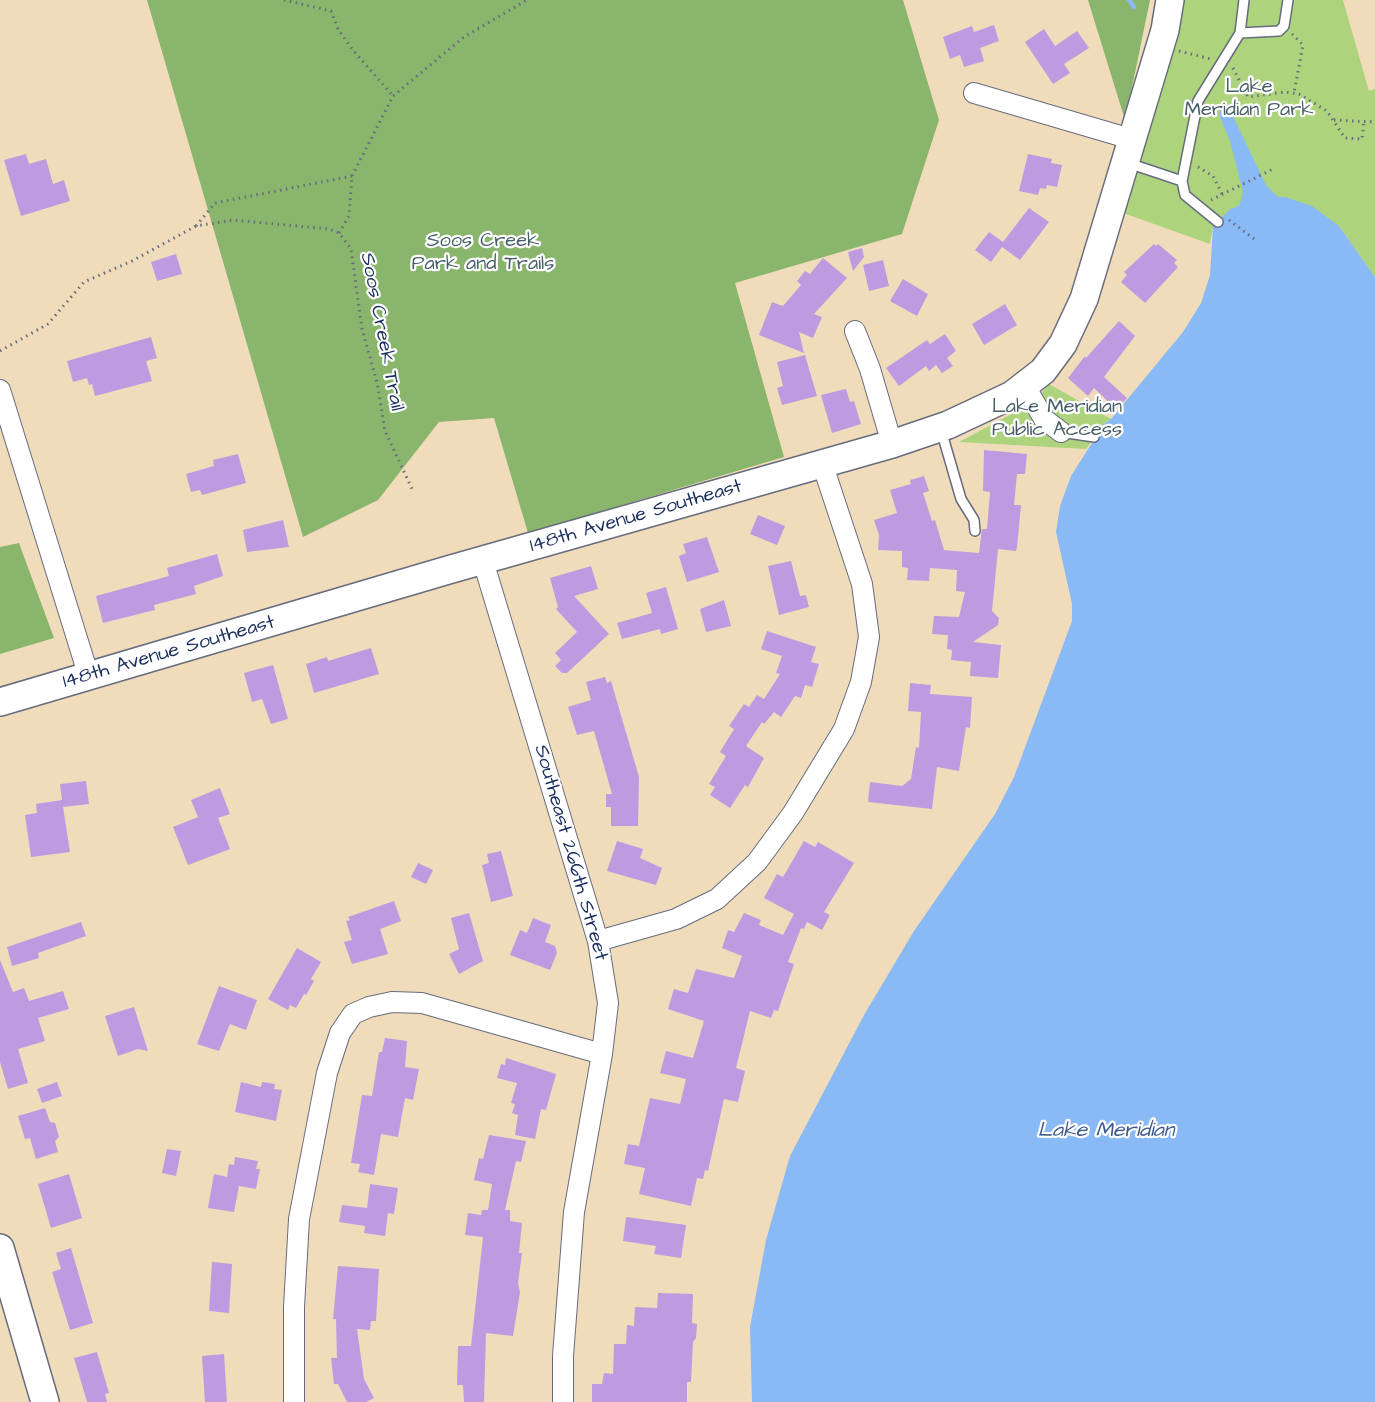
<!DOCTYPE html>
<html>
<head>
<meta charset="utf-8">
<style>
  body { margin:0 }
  canvas { display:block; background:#f0dcba }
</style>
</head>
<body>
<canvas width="1375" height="1402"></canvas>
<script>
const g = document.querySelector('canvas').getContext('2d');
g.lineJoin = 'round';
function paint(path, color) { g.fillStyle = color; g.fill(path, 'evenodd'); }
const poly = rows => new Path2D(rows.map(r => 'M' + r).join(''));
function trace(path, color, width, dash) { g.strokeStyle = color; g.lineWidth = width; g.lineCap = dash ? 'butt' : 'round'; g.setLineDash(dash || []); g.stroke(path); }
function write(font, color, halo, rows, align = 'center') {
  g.font = font + ' "Architects Daughter",sans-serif'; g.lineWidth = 4.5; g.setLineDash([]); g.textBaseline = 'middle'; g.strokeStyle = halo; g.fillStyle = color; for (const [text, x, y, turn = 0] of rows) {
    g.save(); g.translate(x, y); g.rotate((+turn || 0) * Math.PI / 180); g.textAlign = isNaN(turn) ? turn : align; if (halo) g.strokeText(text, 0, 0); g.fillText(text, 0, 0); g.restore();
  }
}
paint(poly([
  [1170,0,1343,0,1369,91,1375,89,1375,277,1339,226,1213,227,1210,244,1112,209],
  [1049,384,1111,419,1104,424,1086,449,959,442,1034,402]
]), '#aed37d');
paint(poly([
  [147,0,903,0,939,120,902,234,735,283,784,457,528,533,494,418,439,422,378,500,303,537],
  [1088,0,1150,0,1125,121,1125,120],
  [19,543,54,638,0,654,0,547]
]), '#8ab56c');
paint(poly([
  [1224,104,1228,106,1266,185,1278,197,1285,197,1312,206,1339,226,1375,277,1375,1402,752,1402,750,1327,766,1240,790,1156,864,1015,914,931,995,814,1014,777,1072,621,1072,604,1056,532,1060,506,1071,476,1104,424,1111,419,1183,332,1201,303,1210,275,1213,227,1230,209,1239,206,1241,200,1243,192,1230,141,1220,117,1220,106]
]), '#89baf5');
trace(poly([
  [1129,0,1134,7]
]), '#89baf5', 4.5);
paint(poly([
  [994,25,999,41,980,48,984,61,964,67,960,55,950,59,943,37,972,26,974,32],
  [1044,29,1055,46,1077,31,1089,48,1064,64,1070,73,1053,84,1025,42],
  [26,154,29,164,46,159,53,184,64,180,70,201,21,216,4,160],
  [1028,154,1052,159,1051,163,1062,165,1057,187,1047,185,1046,189,1040,188,1038,195,1019,191],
  [1029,208,1049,222,1020,260,1002,247,991,262,975,250,989,232,1003,242],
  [1154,244,1156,246,1158,244,1177,260,1174,263,1178,267,1145,303,1121,282,1127,275,1124,272],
  [862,248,864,257,853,271,848,252],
  [176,254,182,274,157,281,151,262],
  [823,258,847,278,814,314,822,317,813,338,799,332,804,353,759,335,772,302,783,306,801,285,797,281,805,271,810,274],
  [883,260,889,286,869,291,863,265],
  [903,279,928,294,917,316,890,301],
  [1005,304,1017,325,984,345,972,324],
  [1119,321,1135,336,1104,377,1127,398,1116,409,1094,388,1088,396,1068,378,1085,356,1086,358],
  [945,334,956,351,947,358,953,366,942,373,936,365,929,371,926,366,899,386,886,368,927,340,930,344],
  [151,337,157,358,146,361,152,381,95,396,92,384,89,385,87,378,73,382,67,361],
  [805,355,817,396,782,405,777,388,783,386,777,362],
  [846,389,850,402,854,401,861,424,832,433,821,395],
  [984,450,1027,454,1025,474,1017,474,1014,505,1021,505,1017,547,1016,551,998,549,992,611,999,618,998,625,973,642,1001,645,998,678,970,676,971,662,951,660,952,650,947,649,948,635,932,634,934,616,959,617,965,592,956,591,957,570,930,568,929,581,907,580,908,568,902,567,902,551,878,550,879,535,874,520,897,513,890,490,911,484,910,480,924,476,929,491,923,493,932,521,935,520,944,550,979,553,982,529,987,529,990,492,983,491],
  [238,454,246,483,202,495,200,490,191,492,186,474,214,466,213,460],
  [758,515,785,526,777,545,750,534],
  [283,520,289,547,247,552,243,530],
  [707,537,719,572,687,582,679,556,686,553,683,544],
  [217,554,223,576,194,586,196,594,154,605,155,610,103,623,96,596,169,576,167,568],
  [791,561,800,596,806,595,809,607,779,615,768,566],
  [591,566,598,589,574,596,609,634,567,673,562,673,555,666,561,660,555,653,577,632,556,609,558,607,550,578],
  [666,587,678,629,661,634,660,629,622,639,617,623,652,613,646,593],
  [724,600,731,626,706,632,700,609],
  [767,631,816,647,811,662,819,664,812,687,805,685,801,698,795,696,781,717,774,712,764,724,762,722,746,746,764,758,748,787,745,785,730,808,710,795,715,787,709,784,726,756,720,752,734,729,729,726,744,704,749,707,757,695,764,699,780,674,776,673,782,656,761,649],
  [371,648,379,674,314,693,306,664,327,657,328,661],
  [273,665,288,719,271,724,262,699,252,702,244,673],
  [605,677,607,683,611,681,639,777,638,826,611,826,611,807,606,807,606,794,612,794,594,731,577,735,568,707,591,700,586,682],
  [910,683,931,685,930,694,972,697,970,728,966,727,959,771,937,767,932,809,868,802,870,782,902,786,911,779,916,747,919,748,921,712,908,711],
  [86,781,89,804,63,807,70,852,31,857,25,815,37,813,36,804,62,800,60,784],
  [220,788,230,814,218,818,230,849,188,865,173,827,198,817,191,800],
  [617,841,643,849,640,858,662,868,656,885,607,871],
  [804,841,815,847,818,842,854,863,824,912,830,915,822,930,807,922,804,929,801,928,788,962,794,964,778,1011,774,1010,771,1018,750,1011,736,1068,745,1071,738,1102,724,1099,708,1171,705,1170,703,1179,697,1178,691,1206,639,1194,645,1168,624,1164,628,1144,639,1146,650,1098,680,1104,686,1079,660,1073,666,1051,693,1058,704,1021,668,1009,674,989,688,993,696,969,734,978,742,956,722,948,728,930,734,932,744,913,761,920,759,925,783,935,794,914,764,898,777,874,783,877],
  [501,851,513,896,491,902,482,865,489,863,487,854],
  [418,863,433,870,426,884,411,877],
  [394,901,401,921,380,929,388,954,352,964,344,942,352,940,346,921,350,920,348,917],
  [469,913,483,961,459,974,449,954,459,949,451,918],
  [533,918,551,925,545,942,555,946,557,953,550,970,510,955,520,930,527,933],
  [81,922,86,936,38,953,39,958,12,966,7,947],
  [297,948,321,962,311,979,314,981,306,995,304,994,296,1008,290,1005,288,1010,268,999],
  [0,960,13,992,24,988,29,1001,63,991,69,1009,38,1018,45,1041,18,1049,28,1083,8,1089,0,1062],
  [219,986,257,1000,246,1030,230,1024,219,1051,197,1044],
  [134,1007,148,1051,138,1049,118,1056,105,1016],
  [385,1038,407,1041,405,1067,419,1069,413,1100,405,1098,398,1137,381,1134,374,1175,358,1172,360,1164,351,1163,362,1095,372,1096,379,1052,382,1052],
  [506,1058,556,1074,546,1110,541,1109,535,1139,515,1135,518,1115,512,1113,515,1104,511,1103,517,1083,497,1078,501,1064,505,1065],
  [57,1082,62,1096,42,1103,37,1089],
  [241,1082,261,1087,262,1082,275,1084,274,1089,282,1090,276,1121,235,1112],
  [45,1108,50,1122,55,1123,59,1137,55,1141,58,1152,36,1159,30,1138,25,1139,18,1116],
  [489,1135,526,1141,521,1162,516,1161,505,1210,510,1210,510,1221,522,1223,519,1253,522,1253,518,1283,520,1292,513,1336,486,1333,484,1402,464,1402,463,1385,457,1385,458,1346,471,1346,483,1237,465,1235,468,1213,481,1215,482,1210,488,1210,492,1184,474,1180,479,1158,483,1159],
  [167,1149,181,1151,176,1176,162,1173],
  [235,1157,258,1161,256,1169,260,1169,256,1189,239,1186,234,1212,208,1208,214,1174,227,1177,229,1164,234,1165],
  [69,1174,82,1218,51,1228,38,1184],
  [370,1184,398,1188,394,1214,388,1213,385,1236,364,1233,365,1226,339,1222,342,1205,367,1208],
  [626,1217,686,1225,681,1258,654,1254,656,1246,623,1241],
  [71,1248,93,1323,70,1330,52,1272,61,1269,56,1253],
  [212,1262,232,1264,229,1313,209,1311],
  [338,1266,379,1269,376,1321,371,1321,370,1330,357,1329,364,1379,374,1398,366,1402,347,1402,338,1384,334,1384,331,1358,337,1358,336,1319,333,1319],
  [658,1293,693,1294,692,1323,697,1324,696,1338,693,1342,691,1382,687,1382,687,1402,592,1402,592,1384,602,1384,604,1373,613,1374,614,1344,626,1344,627,1325,634,1326,635,1307,657,1308],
  [97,1352,109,1393,105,1394,107,1402,87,1402,74,1358],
  [224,1354,227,1402,205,1402,202,1356]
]), '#bf9ae0');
const lane = poly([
  [1244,0,1240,33,1279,31,1284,26,1288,0],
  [1128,163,1182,181],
  [1218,222,1185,195,1182,181,1198,101,1240,33],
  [941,430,961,499,974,520,975,531],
  [1061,432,1094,437]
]);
const street = poly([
  [974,93,1131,139],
  [855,331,870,369,892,444],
  [1025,386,1044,419,1061,432],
  [0,390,89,677],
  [483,561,598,941,608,1003,602,1054,574,1212,563,1356,563,1402],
  [598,941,676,919,717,899,757,862,793,813,844,729,861,682,869,637,862,584,822,463],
  [294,1402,294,1307,299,1219,327,1073,340,1033,353,1014,369,1007,392,1002,422,1003,602,1054]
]);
const secondary = poly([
  [0,702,448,570,892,444,948,425,1012,395,1043,371,1063,344,1084,299,1165,30,1170,0],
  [0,1248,45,1402]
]);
trace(lane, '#666c7e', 12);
trace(street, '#666c7e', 22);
trace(secondary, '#666c7e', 30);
trace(poly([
  [284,0,331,11,338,29,352,49,393,96],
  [1292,34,1303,45,1294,93],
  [1179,51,1211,59],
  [1233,68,1248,97,1285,92,1299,94,1327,111,1345,138,1362,139,1364,121],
  [1334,120,1375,122],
  [1198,167,1213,176,1222,194],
  [1211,200,1273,169],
  [1229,220,1254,239],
  [196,226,215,203,352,176],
  [339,233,349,216,352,176,393,96,464,37,527,0],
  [0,351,48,324,84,282,132,261,196,226,233,220,329,229,339,233,351,249,362,329,377,382,385,431,413,491]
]), '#666c7e', 3, [1.5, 4.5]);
trace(lane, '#fff', 9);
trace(street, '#fff', 20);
trace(secondary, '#fff', 27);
write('20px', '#476067', '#fff', [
  ["Lake",1249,88],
  ["Meridian Park",1249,111],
  ["Soos Creek",483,242],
  ["Park and Trails",483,265],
  ["Lake Meridian",1057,408],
  ["Public Access",1057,431]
]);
write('20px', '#1b2f5e', '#fff', [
  ["Soos Creek Trail",381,332,79],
  ["148th Avenue Southeast",636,517,-16],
  ["148th Avenue Southeast",169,653,-16],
  ["Southeast 266th Street",570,853,74]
]);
write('italic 21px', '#3c598b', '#fff', [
  ["Lake Meridian",1106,1132]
]);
</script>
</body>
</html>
